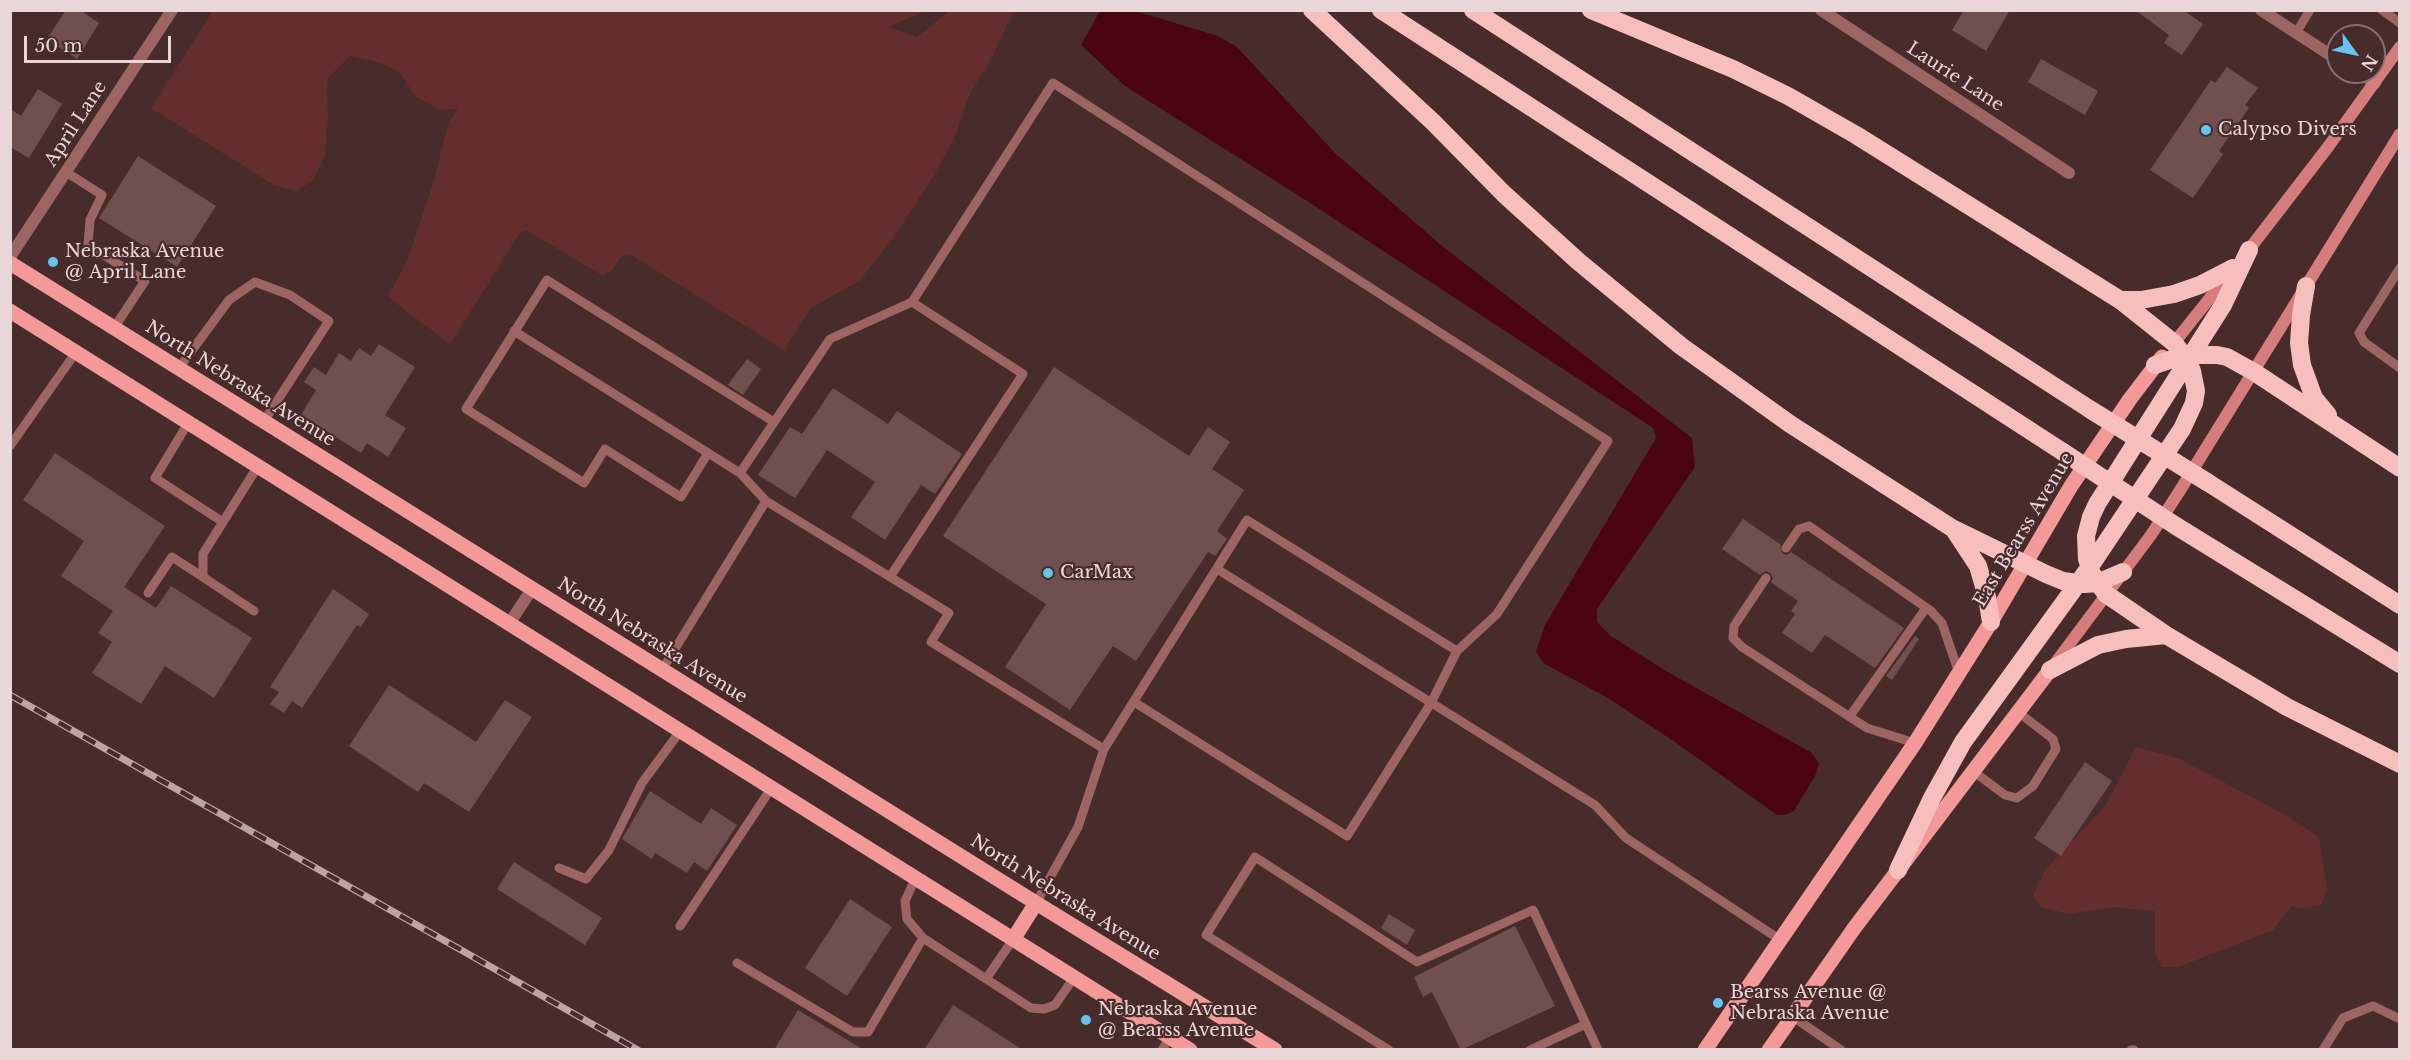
<!DOCTYPE html>
<html>
<head>
<meta charset="utf-8">
<style>
  body { margin:0 }
  #map { position:relative; width:2410px; height:1060px; overflow:hidden; background:#482c2c; font-family:"Libre Baskerville",serif }
  canvas { display:block }
  .frame { position:absolute; inset:0; border:12px solid #e9d6d6; pointer-events:none }
  .north { position:absolute; left:2326px; top:24px; width:60px; height:60px; box-sizing:border-box; background:#482c2c; border:2px solid #887070; border-radius:50%; rotate:123deg; font-size:16px; font-weight:700; line-height:24px; text-align:center; color:#e9d6d6 }
  .north::after { content:''; display:block; margin:auto; width:21px; height:27px; background:#67c4f0; clip-path:polygon(50% 0,100% 100%,50% 72%,0 100%) }
  .scale { position:absolute; left:24px; top:36px; width:147px; height:27px; box-sizing:border-box; border:3px solid #e9d6d6; border-top:0; padding-left:8px; font-size:18px; line-height:21px; white-space:nowrap; color:#e9d6d6; -webkit-text-stroke:4px #482c2c; paint-order:stroke }
</style>
</head>
<body>
<div id="map">
<canvas width="2410" height="1060"></canvas>
<div class="frame"></div>
<div class="north">N</div>
<div class="scale">50 m</div>
</div>
<script>
const g = document.querySelector('canvas').getContext('2d');
g.lineJoin = 'round';
function paint(path, color) { g.fillStyle = color; g.fill(path, 'evenodd'); }
const poly = rows => new Path2D(rows.map(r => 'M' + r).join(''));
function trace(path, color, width, dash) { g.strokeStyle = color; g.lineWidth = width; g.lineCap = dash ? 'butt' : 'round'; g.setLineDash(dash || []); g.stroke(path); }
function write(font, color, halo, rows, align = 'center') {
  g.font = font + ' "Libre Baskerville",serif'; g.lineWidth = 4.5; g.setLineDash([]); g.textBaseline = 'middle'; g.strokeStyle = halo; g.fillStyle = color; for (const [text, x, y, turn = 0] of rows) {
    g.save(); g.translate(x, y); g.rotate((+turn || 0) * Math.PI / 180); g.textAlign = isNaN(turn) ? turn : align; if (halo) g.strokeText(text, 0, 0); g.fillText(text, 0, 0); g.restore();
  }
}
paint(poly([
  [1004,11,1013,13,990,61,971,91,954,139,934,175,893,239,859,281,811,308,784,350,633,256,627,254,622,256,612,270,603,276,526,230,519,234,450,344,388,297,408,259,433,184,448,124,458,109,441,110,416,97,399,72,379,62,350,56,327,79,328,119,325,156,313,180,297,191,274,185,151,108,213,11,925,11,888,27,917,37,949,11],
  [2136,747,2180,759,2289,817,2319,837,2327,890,2321,905,2299,908,2291,906,2273,930,2178,967,2162,967,2155,953,2155,911,2113,907,2069,914,2041,907,2033,895,2045,870,2106,805]
]), '#642e2f');
paint(poly([
  [1132,10,1218,36,1237,47,1335,153,1442,246,1692,438,1695,467,1597,609,1597,622,1611,636,1666,671,1812,753,1819,764,1815,776,1794,811,1785,815,1777,815,1675,742,1608,698,1543,663,1536,651,1545,625,1656,438,1653,428,1304,199,1125,86,1081,45,1100,11]
]), '#4b050f');
paint(poly([
  [66,10,80,10,99,23,77,59,47,39],
  [1964,10,2010,10,1986,51,1952,30],
  [2135,10,2183,10,2203,24,2182,55,2164,43,2169,35],
  [2041,59,2098,91,2085,115,2028,82],
  [2227,67,2258,88,2245,105,2249,108,2219,151,2223,154,2193,198,2150,170,2211,80,2215,83],
  [38,89,62,104,29,158,10,147,10,109,21,116],
  [138,156,216,206,177,267,99,218],
  [379,344,415,367,385,415,406,428,388,457,367,443,361,453,301,415,316,390,304,382,314,367,326,375,339,353,351,361,359,348,371,356],
  [747,359,761,369,743,395,728,385],
  [1054,367,1189,456,1208,427,1230,442,1212,469,1244,490,1217,531,1227,539,1215,556,1208,552,1136,661,1113,646,1070,710,1005,667,1046,604,943,536],
  [833,388,888,424,897,411,962,454,935,494,921,485,885,540,851,517,875,482,827,450,795,498,758,475,790,427,802,434],
  [55,453,165,526,124,587,156,608,171,586,252,638,214,698,165,666,141,704,92,673,112,642,98,633,113,611,61,576,84,541,23,500],
  [1743,519,1780,544,1782,553,1786,555,1791,552,1904,628,1875,668,1825,635,1812,653,1782,633,1795,614,1791,611,1798,601,1771,582,1773,578,1770,573,1766,571,1760,575,1722,549],
  [333,589,369,614,361,627,357,625,302,708,292,701,284,713,270,704,279,692,270,687],
  [1915,636,1919,639,1892,680,1886,676],
  [389,685,476,742,505,700,532,717,469,812,424,783,418,792,349,746],
  [2085,762,2112,781,2061,856,2034,838],
  [650,791,701,824,711,808,737,825,707,871,694,862,687,873,655,853,652,859,622,839],
  [514,862,602,918,585,945,497,889],
  [850,899,892,927,847,996,805,968],
  [1389,914,1415,930,1407,945,1381,928],
  [1515,926,1555,1006,1461,1050,1432,992,1423,997,1414,977],
  [953,1005,1023,1050,924,1050],
  [798,1010,864,1050,774,1050]
]), '#6f504f');
trace(poly([
  [2382,10,2400,23],
  [2296,33,2310,10],
  [66,172,102,195,90,220,88,245,145,281,114,328],
  [2400,268,2359,333,2364,342,2400,368],
  [514,331,740,473,766,501,949,613,931,642,1104,749],
  [179,368,229,300,255,282,290,295,329,321,264,421],
  [188,423,155,478,223,522,258,466],
  [10,446,76,352],
  [708,453,681,497,605,449,584,483,466,409,547,280,774,422],
  [740,473,830,339,912,302,1053,83,1608,441,1497,614,1457,651,1431,703,1347,836,1134,702],
  [223,522,203,554,203,577,254,611],
  [1786,548,1799,529,1809,526,1931,611,1942,623,1959,673],
  [1217,569,1595,805,1626,838,1779,939],
  [890,577,1023,374,912,302],
  [1766,578,1734,626,1733,638,1742,647,1867,728,1915,743],
  [148,593,172,557,203,577],
  [662,670,766,501],
  [1850,716,1926,608],
  [1973,771,2005,795,2017,798,2033,786,2056,749,2053,739,2018,712],
  [559,868,586,879,609,850,642,783,681,730],
  [1036,903,1078,827,1104,749,1247,520,1457,651],
  [680,926,772,787],
  [923,938,1031,1008,1044,1009,1055,1005,1075,976],
  [737,963,853,1032,868,1032,923,938,907,919,905,901,916,877],
  [986,979,1014,938],
  [1792,1016,1841,1050],
  [1162,1050,1170,1037],
  [1389,1050,1206,935,1255,857,1417,962,1533,910,1598,1050],
  [1530,1050,1586,1024],
  [2131,1050,2134,1050],
  [2323,1050,2343,1018,2373,1006,2400,1019]
]), '#9c6564', 9);
trace(poly([
  [1821,10,2069,173],
  [2261,10,2338,60],
  [2357,72,2375,83],
  [10,257,172,10],
  [509,624,532,589]
]), '#9c6564', 12);
trace(poly([
  [2244,256,2328,147,2400,47],
  [2174,343,2229,274],
  [2053,666,2151,535,2179,492,2400,134]
]), '#d57d7d', 12);
trace(poly([
  [10,263,1036,903,1275,1050],
  [10,311,1190,1050],
  [1014,938,1036,903],
  [1705,1050,1915,743,1991,622,2071,486,2130,399,2162,357],
  [1769,1050,1855,927,2050,670]
]), '#f39998', 15);
trace(poly([
  [1312,10,1433,122,1504,194,1579,262,1681,346,1790,424,1952,528,2046,574,2063,581,2085,584,2097,583,2123,572],
  [1381,10,2063,452],
  [1473,10,2091,410],
  [1591,10,1733,69,1788,96,1856,135,2120,300,2174,343,2188,361,2192,371,2196,391,2194,403,2182,429,2089,568,1963,742,1932,798,1898,870],
  [2249,250,2223,305,2097,504,2091,517,2086,536,2087,559,2092,574,2106,594,2166,635,2287,707,2400,764],
  [2306,286,2301,315,2299,343,2302,365,2314,398,2328,415],
  [2120,300,2141,300,2174,294,2200,285,2233,268],
  [2155,365,2184,355,2217,355,2227,357,2254,372,2400,468],
  [2207,482,2400,605],
  [2176,526,2400,664],
  [1955,531,1978,566,1987,597,1991,622],
  [2050,670,2098,645,2126,639,2166,635]
]), '#f6bfbd', 18);
const rail = poly([
  [10,695,638,1050]
]);
trace(rail, '#baa4a4', 7);
trace(rail, '#482c2c', 4.5, [14]);
trace(poly([
  [2091,410,2207,482],
  [2063,452,2176,526]
]), '#f6bfbd', 18);
for (const [x, y, r, color] of [
  [2206,130,6,"#67c4f0"],
  [53,262,6,"#67c4f0"],
  [1048,573,6,"#67c4f0"],
  [1718,1003,6,"#67c4f0"],
  [1086,1020,6,"#67c4f0"]
]) { const dot = new Path2D(); dot.arc(x, y, r, 0, 2 * Math.PI); g.fillStyle = color; g.fill(dot); trace(dot, '#482c2c', 2); }
write('18px', '#e9d6d6', '#482c2c', [
  ["Laurie Lane",1955,77,33],
  ["April Lane",76,124,-57],
  ["North Nebraska Avenue",240,384,32],
  ["East Bearss Avenue",2024,530,-59],
  ["North Nebraska Avenue",652,641,32],
  ["North Nebraska Avenue",1065,898,32]
]);
write('18px', '#e9d6d6', '#482c2c', [
  ["Calypso Divers",2218,130],
  ["Nebraska Avenue",65,252],
  ["@ April Lane",65,273],
  ["CarMax",1060,573],
  ["Bearss Avenue @",1730,993],
  ["Nebraska Avenue",1730,1014],
  ["Nebraska Avenue",1098,1010],
  ["@ Bearss Avenue",1098,1031]
], 'left');
</script>
</body>
</html>
